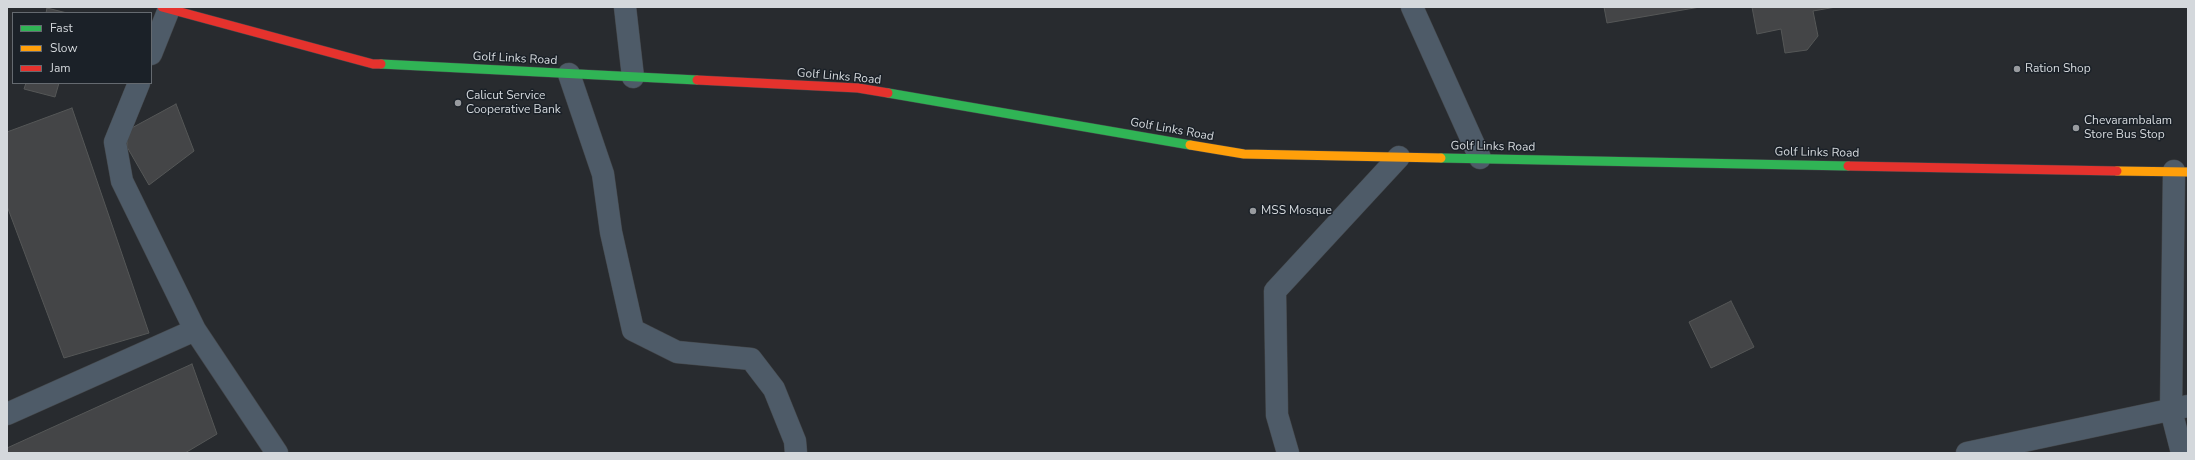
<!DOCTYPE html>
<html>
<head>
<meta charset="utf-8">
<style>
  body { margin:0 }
  #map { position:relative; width:2195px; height:460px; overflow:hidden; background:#282b2f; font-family:"Nunito Sans",sans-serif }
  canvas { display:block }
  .frame { position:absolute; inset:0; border:8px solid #d4d8dc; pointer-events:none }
  .legend { position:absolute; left:12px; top:12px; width:140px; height:72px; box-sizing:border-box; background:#1b2128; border:1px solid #656a70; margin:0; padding:5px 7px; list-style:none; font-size:12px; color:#d4d8dc }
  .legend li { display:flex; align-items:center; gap:8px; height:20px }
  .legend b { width:20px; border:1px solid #656a70 }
</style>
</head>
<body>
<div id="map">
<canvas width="2195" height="460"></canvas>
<div class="frame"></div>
<ul class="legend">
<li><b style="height:5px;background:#30b455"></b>Fast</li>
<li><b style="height:5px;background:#ff9f0a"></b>Slow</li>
<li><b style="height:5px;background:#e5322d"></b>Jam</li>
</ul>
</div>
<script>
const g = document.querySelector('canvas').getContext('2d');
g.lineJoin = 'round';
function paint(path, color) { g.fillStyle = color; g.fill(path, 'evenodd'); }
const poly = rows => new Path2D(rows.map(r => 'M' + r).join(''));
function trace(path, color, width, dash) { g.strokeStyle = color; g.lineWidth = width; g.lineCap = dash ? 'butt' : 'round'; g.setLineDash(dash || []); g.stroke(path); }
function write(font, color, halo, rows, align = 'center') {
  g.font = font + ' "Nunito Sans",sans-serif'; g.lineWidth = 3; g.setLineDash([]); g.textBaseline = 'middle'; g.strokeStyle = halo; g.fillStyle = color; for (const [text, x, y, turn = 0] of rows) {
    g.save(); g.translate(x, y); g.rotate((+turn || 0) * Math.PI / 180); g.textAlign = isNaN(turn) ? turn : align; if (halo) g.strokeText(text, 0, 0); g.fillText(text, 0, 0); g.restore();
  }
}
const building = poly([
  [1604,7,1700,7,1607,23,1604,7],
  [1752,7,1836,7,1813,11,1818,36,1807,50,1785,53,1781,29,1757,34,1752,7],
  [47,8,67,13,46,13,47,8],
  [26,83,59,83,55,97,24,89,26,83],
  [176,104,194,151,149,185,127,147,128,130,176,104],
  [72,108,149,333,64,358,7,206,7,132,72,108],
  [1731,301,1754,347,1711,368,1689,322,1731,301],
  [192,364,217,434,185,453,7,453,7,448,192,364]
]);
paint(building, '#444547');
trace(building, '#555757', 1);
const street = poly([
  [625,7,633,77],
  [1412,7,1480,158],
  [151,54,169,9],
  [569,74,603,174,611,232,633,330,677,352,751,359,774,389,795,441,796,453],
  [139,83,115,142,122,181,195,330,277,453],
  [2174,171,2171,410,2182,453],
  [7,414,195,330],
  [1288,453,1277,415,1275,291,1399,157],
  [1967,453,2188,406]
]);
const fast = poly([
  [381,64,697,80],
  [888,93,1190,145],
  [1441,158,1848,166]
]);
const slow = poly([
  [1190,145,1244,154,1441,158],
  [2117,171,2188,172]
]);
const jam = poly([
  [162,7,373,64,381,64],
  [697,80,858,88,888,93],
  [1848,166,2117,171]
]);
trace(street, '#44474a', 23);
trace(fast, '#44474a', 10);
trace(slow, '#44474a', 10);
trace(jam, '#44474a', 10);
trace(street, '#4e5b68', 22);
trace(fast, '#30b455', 9);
trace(slow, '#ff9f0a', 9);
trace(jam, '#e5322d', 9);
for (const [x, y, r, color] of [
  [2017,69,4,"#989b9f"],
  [458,103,4,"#989b9f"],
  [2076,128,4,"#989b9f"],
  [1253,211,4,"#989b9f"]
]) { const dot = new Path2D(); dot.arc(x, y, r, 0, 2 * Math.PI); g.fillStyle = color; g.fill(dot); trace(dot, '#1b2128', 1.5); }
write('12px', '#d4d8dc', '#1b2128', [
  ["Golf Links Road",515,59,3],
  ["Golf Links Road",839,77,5],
  ["Golf Links Road",1172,130,10],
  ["Golf Links Road",1493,147,1],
  ["Golf Links Road",1817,153,1]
]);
write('12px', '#d4d8dc', '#1b2128', [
  ["Ration Shop",2025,69],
  ["Calicut Service",466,96],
  ["Cooperative Bank",466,110],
  ["Chevarambalam",2084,121],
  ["Store Bus Stop",2084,135],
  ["MSS Mosque",1261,211]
], 'left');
</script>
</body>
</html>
